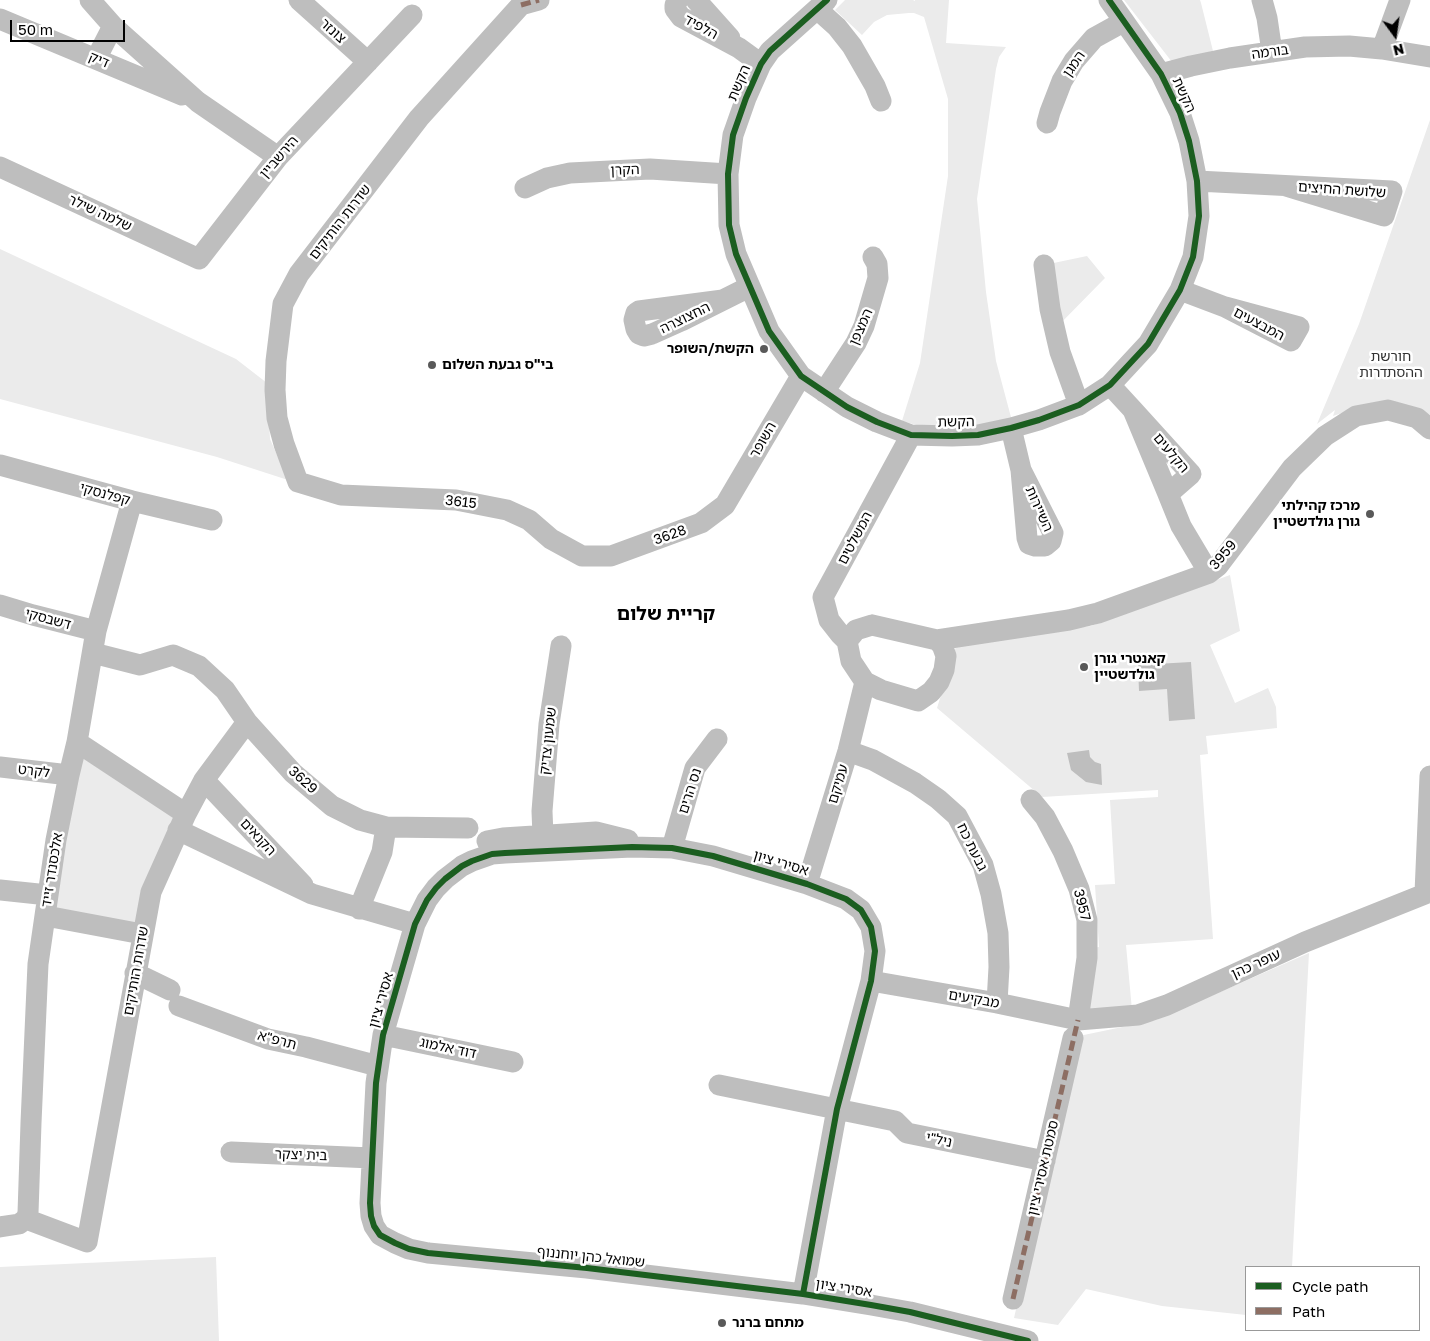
<!DOCTYPE html>
<html>
<head>
<meta charset="utf-8">
<style>
  body { margin:0 }
  #map { position:relative; width:1430px; height:1341px; overflow:hidden; background:#fff; font-family:"Golos Text",sans-serif }
  canvas { display:block }
  .legend { position:absolute; left:1245px; top:1266px; width:175px; height:65px; box-sizing:border-box; background:#fff; border:1px solid #999; margin:0; padding:6px 9px; list-style:none; font-size:15px; color:#000 }
  .legend li { display:flex; align-items:center; gap:10px; height:25px }
  .legend b { width:25px; border:1px solid #999 }
  .north { position:absolute; left:1370px; top:10px; width:50px; height:50px; -webkit-text-stroke:4px #fff; paint-order:stroke; rotate:166deg; font-size:14px; font-weight:700; line-height:20px; text-align:center; color:#000 }
  .north::after { content:''; display:block; margin:auto; width:18px; height:22px; background:#000; clip-path:polygon(50% 0,100% 100%,50% 72%,0 100%) }
  .scale { position:absolute; left:10px; top:20px; width:115px; height:22px; box-sizing:border-box; border:2px solid #000; border-top:0; padding-left:6px; font-size:15px; line-height:18px; white-space:nowrap; color:#000; -webkit-text-stroke:4px #fff; paint-order:stroke }
</style>
</head>
<body>
<div id="map">
<canvas width="1430" height="1341"></canvas>
<ul class="legend">
<li><b style="height:6px;background:#1b5e20"></b>Cycle path</li>
<li><b style="height:6px;background:#8d6e63"></b>Path</li>
</ul>
<div class="north">N</div>
<div class="scale">50 m</div>
</div>
<script>
const g = document.querySelector('canvas').getContext('2d');
g.lineJoin = 'round';
function paint(path, color) { g.fillStyle = color; g.fill(path, 'evenodd'); }
const poly = rows => new Path2D(rows.map(r => 'M' + r).join(''));
function trace(path, color, width, dash) { g.strokeStyle = color; g.lineWidth = width; g.lineCap = dash ? 'butt' : 'round'; g.setLineDash(dash || []); g.stroke(path); }
function write(font, color, halo, rows, align = 'center') {
  g.font = font + ' "Golos Text","Noto Sans Hebrew",sans-serif'; g.lineWidth = 5; g.setLineDash([]); g.textBaseline = 'middle'; g.strokeStyle = halo; g.fillStyle = color; for (const [text, x, y, turn = 0] of rows) {
    g.save(); g.translate(x, y); g.rotate((+turn || 0) * Math.PI / 180); g.textAlign = isNaN(turn) ? turn : align; if (halo) g.strokeText(text, 0, 0); g.fillText(text, 0, 0); g.restore();
  }
}
paint(poly([
  [845,0,913,0,915,1,915,0,949,0,946,43,1006,47,999,57,996,69,977,199,986,292,996,361,1012,421,978,428,920,426,902,421,920,363,948,176,948,99,924,17,914,13,909,13,887,15,874,22,862,35,835,10],
  [1124,0,1200,0,1201,3,1213,51,1172,62],
  [1430,120,1430,415,1420,411,1375,402,1333,416,1335,410,1317,424,1359,324],
  [0,249,236,359,267,383,270,439,288,480,217,457,0,399],
  [1087,256,1105,278,1055,329,1044,265],
  [1230,575,1240,631,1210,645,1235,703,1268,688,1276,707,1277,728,1206,736,1208,754,1200,755,1213,939,1126,945,1132,1010,1090,1013,1091,948,1099,947,1095,885,1115,884,1110,800,1158,797,1158,790,1042,797,937,708,958,640,1091,626],
  [78,750,176,817,138,927,49,914],
  [1309,953,1292,1267,1246,1267,1246,1315,1162,1306,1086,1289,1058,1325,1014,1318,1079,1036,1156,1020],
  [216,1257,219,1341,0,1341,0,1267]
]), '#ebebeb');
paint(poly([
  [1191,662,1195,719,1169,721,1167,689,1139,691,1138,665],
  [1089,750,1090,757,1095,762,1101,764,1102,785,1086,782,1071,770,1067,753]
]), '#bebebe');
trace(poly([
  [90,0,113,26,198,102,278,157],
  [299,0,368,62],
  [539,0,521,5,419,118,299,274,283,304,276,361,275,390,277,418,284,444,298,482,341,495,456,500,507,510,529,520,551,539,582,556,611,556,701,523,725,505,801,376],
  [678,0,675,5,675,9,681,17,739,48,761,64],
  [696,0,730,38],
  [827,0,770,51,761,64,746,98,733,135,728,174,729,225,736,254,769,331,801,376,847,407,877,422,911,435,952,436,978,435,1011,428,1039,420,1079,405,1110,385,1148,344,1180,290,1193,257,1199,216,1197,181,1189,141,1180,113,1161,74,1109,0],
  [1262,0,1267,18,1272,52],
  [817,9,837,27,852,46,875,86,881,101],
  [0,19,182,95],
  [1382,49,1430,57],
  [96,59,113,26],
  [1161,74,1191,66,1230,58,1305,47,1349,46,1382,49,1400,0],
  [1047,123,1050,112,1062,81,1074,61,1094,38,1123,22],
  [0,167,199,259,278,157,412,15],
  [1197,181,1392,191,1384,216,1286,186],
  [525,188,547,178,570,173,650,169,728,174],
  [1044,265,1050,309,1060,352,1079,405],
  [1180,290,1225,307,1291,341,1299,327,1225,307],
  [723,300,639,311,636,313,634,320,636,329,639,334,644,336,652,334,681,321,749,287],
  [1110,385,1133,410,1191,474,1168,494,1133,410],
  [824,392,856,343,864,326,878,278,877,264,873,257],
  [1011,428,1021,470,1027,538,1029,544,1035,546,1045,546,1051,541,1053,533,1021,470],
  [0,465,132,501,212,520],
  [1168,494,1181,526,1209,573],
  [0,605,33,615,96,631],
  [872,625,937,640,942,645,946,656,944,670,939,682,931,692,918,701,881,690,865,682,851,661,847,641,856,630,872,625],
  [937,640,1069,620,1098,613,1209,573,1218,566,1292,468,1325,436,1356,416,1388,410,1417,418,1430,429],
  [847,641,840,634,829,620,823,597,911,435],
  [93,653,140,665,173,655,199,666,225,690,247,722,293,773,332,806,360,820,386,827,382,852,359,909],
  [77,742,186,814],
  [848,751,873,760,915,783,938,799,957,816,983,865,991,894,998,933,999,967,997,1003],
  [0,767,69,775],
  [204,780,303,885],
  [1031,800,1045,817,1063,851,1079,889,1087,920,1087,958,1078,1020],
  [386,827,468,828],
  [178,830,312,894,415,924],
  [543,836,542,811,549,724,561,646],
  [487,841,503,838,596,832,628,840],
  [672,848,695,768,717,739],
  [807,884,848,751,865,682],
  [0,890,48,895],
  [1425,893,1430,776],
  [46,916,142,934],
  [135,973,170,990],
  [871,981,997,1003,1078,1020,1138,1015,1167,1005,1305,942,1430,892],
  [179,1006,268,1039,306,1047,378,1066],
  [383,1035,513,1062],
  [719,1085,895,1121,907,1133,1045,1161],
  [231,1152,372,1158],
  [26,1219,87,1242,151,892,186,814,204,780,247,722],
  [0,1227,19,1224,26,1219,28,1213,31,1123,38,964,56,840,69,775,77,742,96,631,132,501],
  [803,1294,837,1109,871,981,875,951,871,927,861,910,846,899,807,884,713,856,672,848,632,847,505,853,492,854,472,861,462,866,445,879,436,888,427,900,415,924,383,1035,376,1083,370,1203,371,1216,374,1226,380,1235,395,1243,409,1249,428,1253,587,1268,803,1294,871,1305,910,1312,1028,1341],
  [1013,1299,1073,1038]
]), '#bebebe', 21);
trace(poly([
  [521,5,539,0],
  [1013,1299,1078,1020]
]), '#8d6e63', 5, [10, 5]);
trace(poly([
  [827,0,770,51,761,64,746,98,733,135,728,174,729,225,736,254,769,331,801,376,847,407,877,422,911,435,952,436,978,435,1011,428,1039,420,1079,405,1110,385,1148,344,1180,290,1193,257,1199,216,1197,181,1189,141,1180,113,1161,74,1109,0],
  [803,1294,837,1109,871,981,875,951,871,927,861,910,846,899,807,884,713,856,672,848,632,847,505,853,492,854,472,861,462,866,445,879,436,888,427,900,415,924,383,1035,376,1083,370,1203,371,1216,374,1226,380,1235,395,1243,409,1249,428,1253,587,1268,803,1294,871,1305,910,1312,1028,1341]
]), '#1b5e20', 6);
for (const [x, y, r, color] of [
  [764,349,5,"#595959"],
  [432,365,5,"#595959"],
  [1370,514,5,"#595959"],
  [1084,667,5,"#595959"],
  [722,1323,5,"#595959"]
]) { const dot = new Path2D(); dot.arc(x, y, r, 0, 2 * Math.PI); g.fillStyle = color; g.fill(dot); trace(dot, '#fff', 2); }
write('14px', '#000', '#fff', [
  ["הלפיד",701,27,29],
  ["צונזר",333,31,42],
  ["בורמה",1270,52,-8],
  ["דיק",99,60,23],
  ["המגן",1074,64,-55],
  ["הקשת",739,83,-67],
  ["הקשת",1184,95,66],
  ["הירשביין",279,157,-49],
  ["הקרן",625,170,-2],
  ["שלושת החיצים",1342,190,4],
  ["שלמה שילר",100,213,25],
  ["שדרות הותיקים",340,222,-52],
  ["החצוצרה",685,318,-26],
  ["המבצעים",1259,324,28],
  ["המצפן",861,327,-66],
  ["הקשת",956,422,-1],
  ["השופר",763,440,-60],
  ["הקלעים",1171,453,50],
  ["קפלנסקי",105,494,15],
  ["3615",461,502,7],
  ["השיירות",1039,509,66],
  ["3628",670,535,-20],
  ["המשלטים",855,538,-62],
  ["3959",1223,555,-50],
  ["דשבסקי",48,619,15],
  ["שמעון צדיק",548,741,-84],
  ["לקרט",34,771,7],
  ["3629",303,780,42],
  ["עמיקם",838,784,-73],
  ["נס הרים",690,791,-72],
  ["הקנאים",258,837,47],
  ["גבעת כח",972,847,64],
  ["אסירי ציון",781,863,17],
  ["אלכסנדר זייד",52,870,-81],
  ["3957",1082,905,76],
  ["עופר כהן",1256,964,-24],
  ["שדרות הותיקים",136,971,-80],
  ["מבקיעים",974,999,10],
  ["אסירי ציון",381,1000,-74],
  ["תרפ\"א",277,1040,15],
  ["דוד אלמוג",448,1048,12],
  ["ניל\"י",939,1140,12],
  ["בית יצקר",301,1155,2],
  ["סמטת אסירי ציון",1043,1168,-77],
  ["שמואל כהן יוחננוף",591,1257,6],
  ["אסירי ציון",844,1288,9]
]);
write('bold 14px', '#000', '#fff', [
  ["הקשת/השופר",754,349,"right"],
  ["בי\"ס גבעת השלום",442,365],
  ["מרכז קהילתי",1360,506,"right"],
  ["גורן גולדשטיין",1360,522,"right"],
  ["קאנטרי גורן",1094,659],
  ["גולדשטיין",1094,675],
  ["מתחם ברנר",732,1323]
], 'left');
write('14px', '#323232', '#fff', [
  ["חורשת",1391,357],
  ["ההסתדרות",1391,373]
]);
write('bold 19px', '#000', '#fff', [
  ["קריית שלום",666,614]
]);
</script>
</body>
</html>
